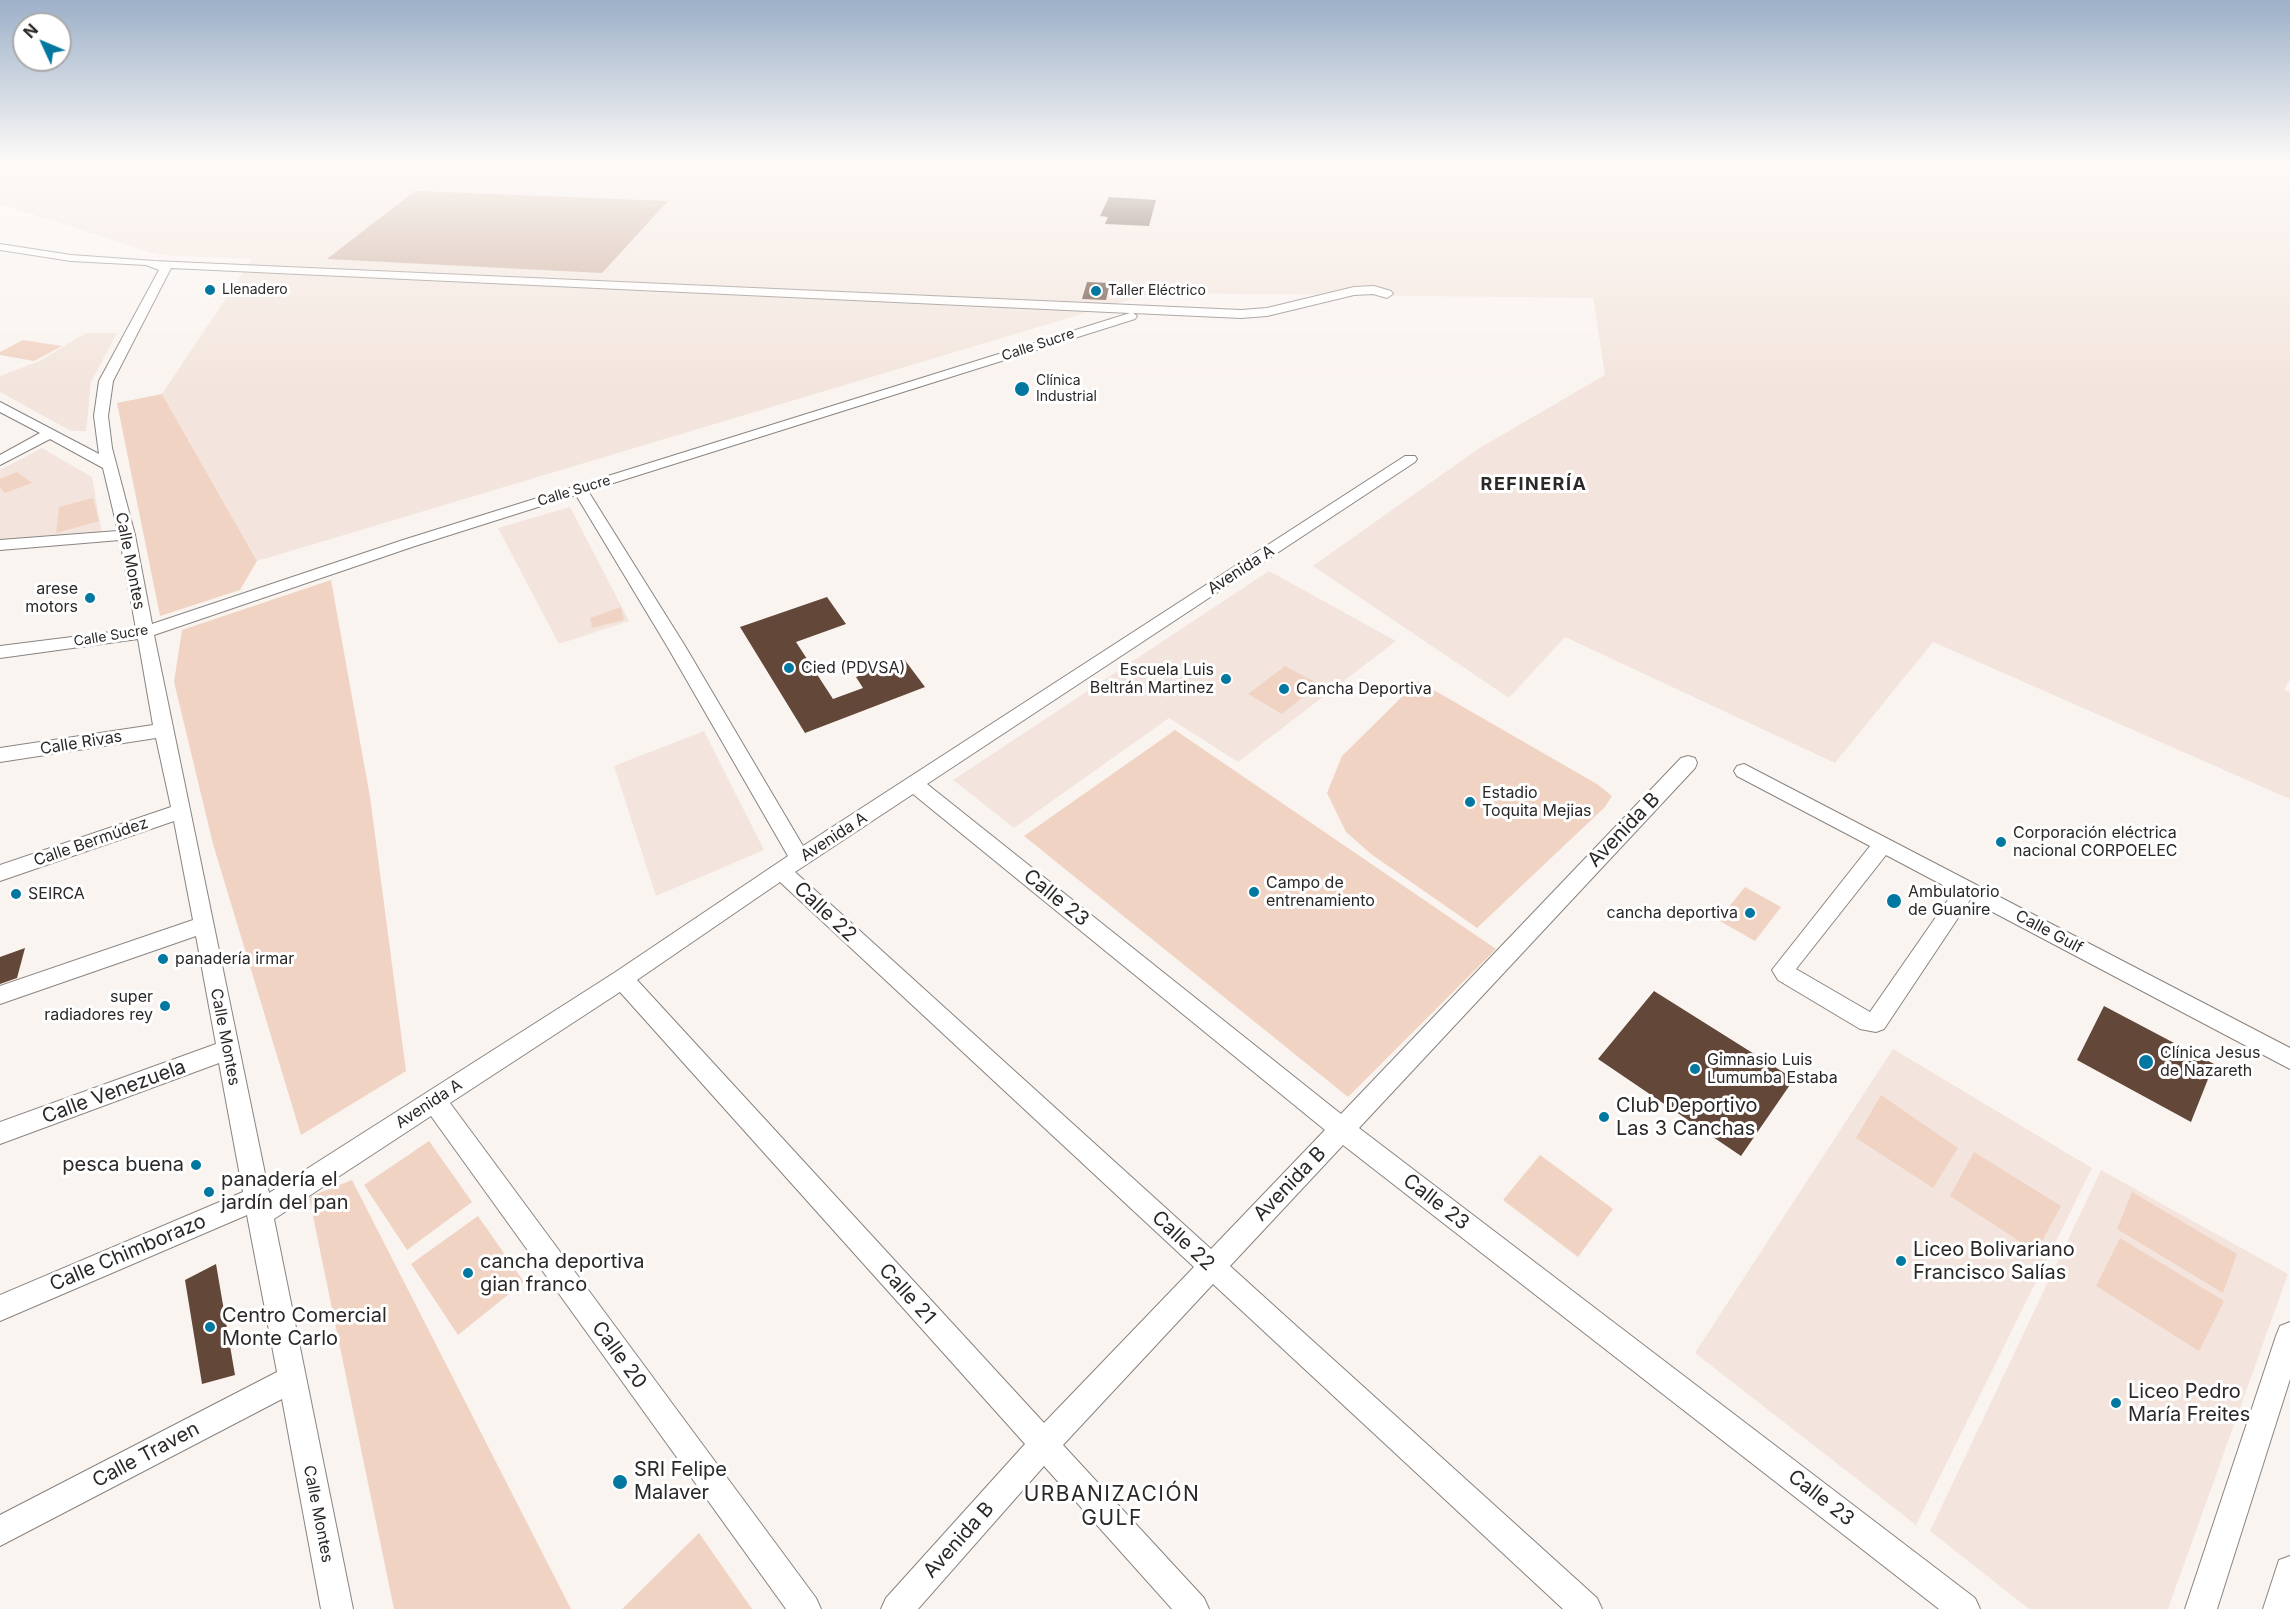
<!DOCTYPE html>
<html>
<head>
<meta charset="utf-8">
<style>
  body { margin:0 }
  #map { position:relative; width:2290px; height:1609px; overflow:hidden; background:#faf4f0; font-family:Inter,sans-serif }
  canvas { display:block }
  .north { position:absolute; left:12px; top:12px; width:60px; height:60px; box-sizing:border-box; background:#fff; border:2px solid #aaa9a9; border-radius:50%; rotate:314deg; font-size:16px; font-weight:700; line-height:24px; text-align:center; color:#2b2827 }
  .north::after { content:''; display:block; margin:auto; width:21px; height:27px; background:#0277a0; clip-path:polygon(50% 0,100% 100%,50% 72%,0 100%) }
</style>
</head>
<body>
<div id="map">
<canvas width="2290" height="1609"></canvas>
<div class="north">N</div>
</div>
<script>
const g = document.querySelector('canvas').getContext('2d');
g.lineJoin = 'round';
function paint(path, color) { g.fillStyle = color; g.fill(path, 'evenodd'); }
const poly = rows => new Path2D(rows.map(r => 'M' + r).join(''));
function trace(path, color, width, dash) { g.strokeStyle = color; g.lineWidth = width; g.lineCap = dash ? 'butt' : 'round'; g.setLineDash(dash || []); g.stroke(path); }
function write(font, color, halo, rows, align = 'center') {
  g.font = font + ' Inter,sans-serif'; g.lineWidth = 6; g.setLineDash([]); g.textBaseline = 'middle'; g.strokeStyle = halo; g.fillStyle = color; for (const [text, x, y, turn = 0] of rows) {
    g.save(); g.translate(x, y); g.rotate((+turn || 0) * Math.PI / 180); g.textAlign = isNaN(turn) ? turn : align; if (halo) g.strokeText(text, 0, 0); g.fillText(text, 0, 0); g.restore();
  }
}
paint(poly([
  [0,161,2290,161,2290,679,2284,690,2290,692,2290,799,1933,642,1835,763,1565,637,1509,698,1313,566,1478,449,1605,375,1593,298,1152,293,257,561,162,394,252,259,159,255,0,204],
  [86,333,117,333,91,382,86,431,71,431,0,392,0,376,39,361],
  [42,448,92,477,102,534,0,541,0,470],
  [570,507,629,621,559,644,498,528],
  [1269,571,1396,641,1238,762,1169,718,1014,828,953,780],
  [704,731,764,850,656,896,614,766],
  [1893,1049,2092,1168,1916,1525,1695,1353],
  [2101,1170,2288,1274,2168,1609,2029,1609,1930,1531]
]), '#f3e5dd');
paint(poly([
  [23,340,62,346,34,361,0,355,0,352],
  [162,394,257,561,240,590,160,616,117,403],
  [17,472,32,483,5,493,0,488,0,479],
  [93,498,99,521,56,533,59,507],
  [331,580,370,797,406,1071,301,1135,213,844,174,682,182,630],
  [621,607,624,620,592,628,590,618],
  [1285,666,1319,684,1282,714,1248,694],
  [1418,681,1597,784,1612,796,1605,807,1477,928,1371,854,1346,832,1327,793,1342,756],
  [1175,730,1496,949,1348,1097,1024,836],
  [1745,887,1781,907,1755,941,1718,920],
  [1881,1095,1958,1148,1933,1188,1856,1138],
  [429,1141,472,1202,407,1250,364,1185],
  [1974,1152,2061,1206,2036,1252,1950,1196],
  [1540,1155,1613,1209,1578,1257,1503,1200],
  [352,1180,522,1513,571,1609,394,1609,309,1197],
  [2132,1192,2237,1254,2223,1293,2117,1229],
  [478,1216,524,1282,458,1335,411,1264],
  [2120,1238,2224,1301,2199,1351,2096,1286],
  [699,1533,752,1609,622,1609]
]), '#f0d3c3');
paint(poly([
  [415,191,668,201,602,273,327,259]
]), '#caab99');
paint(poly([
  [1109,197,1156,200,1149,226,1105,224,1108,217,1100,216],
  [1087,282,1110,283,1106,300,1082,299],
  [827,597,846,624,796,642,833,699,863,688,856,677,904,659,925,687,805,733,740,627],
  [25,948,17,978,0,984,0,957],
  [1654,991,1794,1079,1741,1156,1598,1059],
  [2104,1006,2214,1064,2191,1122,2077,1060],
  [216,1264,235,1375,202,1384,185,1280]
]), '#634738');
const minor = poly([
  [0,244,71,255,154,261,1241,310,1267,308,1354,287,1374,286,1391,291,1393,294,1387,298,1373,294,1354,295,1267,316,1241,318,1133,313,1137,316,1135,319,588,491,685,646,803,846,1405,456,1415,456,1417,459,1415,462,927,784,1341,1114,1681,758,1688,756,1695,758,1697,763,1695,768,1359,1128,1975,1598,1980,1609,1939,1609,1343,1145,1230,1266,1597,1598,1602,1609,1563,1609,1213,1284,1063,1445,1204,1598,1209,1609,1172,1609,1044,1466,918,1609,881,1609,886,1598,1025,1444,620,992,450,1103,816,1598,821,1609,786,1609,431,1116,274,1219,353,1609,321,1609,282,1399,0,1546,0,1515,277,1372,247,1215,0,1321,0,1295,243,1192,219,1063,0,1144,0,1122,216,1044,196,936,0,1004,0,986,193,920,174,821,0,881,0,865,171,807,156,738,0,762,0,748,153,725,138,639,0,658,0,646,136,629,120,540,0,550,0,540,118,531,103,468,50,439,0,465,0,455,40,433,0,412,0,402,99,454,94,416,99,381,159,270,146,265,71,261,0,250,0,244],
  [171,268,1130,313,403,540,152,624,135,535,112,448,108,416,113,381,171,268],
  [576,495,667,646,788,856,614,973,269,1193,154,635,415,546,576,495],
  [913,794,1325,1130,1211,1249,795,872,913,794],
  [780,882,1194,1267,1044,1423,637,980,780,882],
  [1744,764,2290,1048,2290,1069,1970,900,1884,1029,1876,1032,1860,1029,1778,980,1772,970,1870,846,1737,776,1734,771,1737,766,1744,764],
  [1886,855,1954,891,1870,1012,1796,969,1886,855],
  [2290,1322,2290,1379,2217,1609,2185,1609,2276,1336,2280,1326,2290,1322],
  [2290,1556,2290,1609,2263,1609,2279,1560,2290,1556]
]);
trace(minor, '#8a8480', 2);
paint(minor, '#fff');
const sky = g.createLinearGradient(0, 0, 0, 386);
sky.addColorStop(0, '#9cb0c8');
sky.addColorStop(0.42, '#fdfaf8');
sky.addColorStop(1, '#fdfaf800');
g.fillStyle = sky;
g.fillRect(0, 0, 2290, 386);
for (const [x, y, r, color] of [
  [210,290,6,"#0277a0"],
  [1096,291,6,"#0277a0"],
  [1022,389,8,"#0277a0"],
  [90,598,6,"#0277a0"],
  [789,668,6,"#0277a0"],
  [1226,679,6,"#0277a0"],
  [1284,689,6,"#0277a0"],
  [1470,802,6,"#0277a0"],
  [2001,842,6,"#0277a0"],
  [1254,892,6,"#0277a0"],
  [16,894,6,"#0277a0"],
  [1894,901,8,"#0277a0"],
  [1750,913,6,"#0277a0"],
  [163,959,6,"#0277a0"],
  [165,1006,6,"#0277a0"],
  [2146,1062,8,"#0277a0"],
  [1695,1069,6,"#0277a0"],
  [1604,1117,6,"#0277a0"],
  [196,1165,6,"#0277a0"],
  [209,1192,6,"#0277a0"],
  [1901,1261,6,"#0277a0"],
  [468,1273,6,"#0277a0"],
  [210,1327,6,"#0277a0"],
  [2116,1403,6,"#0277a0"],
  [620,1482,8,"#0277a0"]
]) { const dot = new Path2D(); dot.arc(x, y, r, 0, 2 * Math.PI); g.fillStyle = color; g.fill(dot); trace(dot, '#fff', 2); }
write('14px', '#2b2827', '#fff', [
  ["Llenadero",222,290],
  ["Taller Eléctrico",1108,291],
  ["Clínica",1036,381],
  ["Industrial",1036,397]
], 'left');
write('14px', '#2b2827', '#fff', [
  ["Calle Sucre",1038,345,-18],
  ["Calle Sucre",574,491,-17],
  ["Calle Sucre",111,636,-9]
]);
write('16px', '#2b2827', '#fff', [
  ["Calle Montes",130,561,79],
  ["Avenida A",1241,570,-33],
  ["Calle Rivas",81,743,-9],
  ["Avenida A",834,837,-33],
  ["Calle Bermúdez",91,842,-19],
  ["Calle Gulf",2049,932,28],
  ["Calle Montes",225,1037,79],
  ["Avenida A",429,1104,-33],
  ["Calle Montes",318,1514,79]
]);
write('16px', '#2b2827', '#fff', [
  ["arese",78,589,"right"],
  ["motors",78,607,"right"],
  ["Cied (PDVSA)",801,668],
  ["Escuela Luis",1214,670,"right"],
  ["Beltrán Martinez",1214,688,"right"],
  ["Cancha Deportiva",1296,689],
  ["Estadio",1482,793],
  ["Toquita Mejias",1482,811],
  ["Corporación eléctrica",2013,833],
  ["nacional CORPOELEC",2013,851],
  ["Campo de",1266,883],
  ["entrenamiento",1266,901],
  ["Ambulatorio",1908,892],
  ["de Guanire",1908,910],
  ["SEIRCA",28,894],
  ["cancha deportiva",1738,913,"right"],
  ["panadería irmar",175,959],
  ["super",153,997,"right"],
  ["radiadores rey",153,1015,"right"],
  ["Clínica Jesus",2160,1053],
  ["de Nazareth",2160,1071],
  ["Gimnasio Luis",1707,1060],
  ["Lumumba Estaba",1707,1078]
], 'left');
g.letterSpacing = '1.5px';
write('bold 18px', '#2b2827', '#fff', [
  ["REFINERÍA",1534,485]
]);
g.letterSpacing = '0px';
write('20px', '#2b2827', '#fff', [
  ["Avenida B",1624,830,-46],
  ["Calle 23",1056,898,39],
  ["Calle 22",825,912,43],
  ["Calle Venezuela",114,1092,-20],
  ["Avenida B",1290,1184,-46],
  ["Calle 23",1436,1202,38],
  ["Calle 22",1183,1241,43],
  ["Calle Chimborazo",128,1253,-23],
  ["Calle 21",907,1294,48],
  ["Calle 20",619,1355,54],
  ["Calle Traven",146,1455,-28],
  ["Calle 23",1821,1498,38],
  ["Avenida B",959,1540,-48]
]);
write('20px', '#2b2827', '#fff', [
  ["Club Deportivo",1616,1106],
  ["Las 3 Canchas",1616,1129],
  ["pesca buena",184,1165,"right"],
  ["panadería el",221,1180],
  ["jardín del pan",221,1203],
  ["Liceo Bolivariano",1913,1250],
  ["Francisco Salías",1913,1273],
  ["cancha deportiva",480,1262],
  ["gian franco",480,1285],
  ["Centro Comercial",222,1316],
  ["Monte Carlo",222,1339],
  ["Liceo Pedro",2128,1392],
  ["María Freites",2128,1415],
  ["SRI Felipe",634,1470],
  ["Malaver",634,1493]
], 'left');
g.letterSpacing = '1.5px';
write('21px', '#2b2827', '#fff', [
  ["URBANIZACIÓN",1112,1495],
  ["GULF",1112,1519]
]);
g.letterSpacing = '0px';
</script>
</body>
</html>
